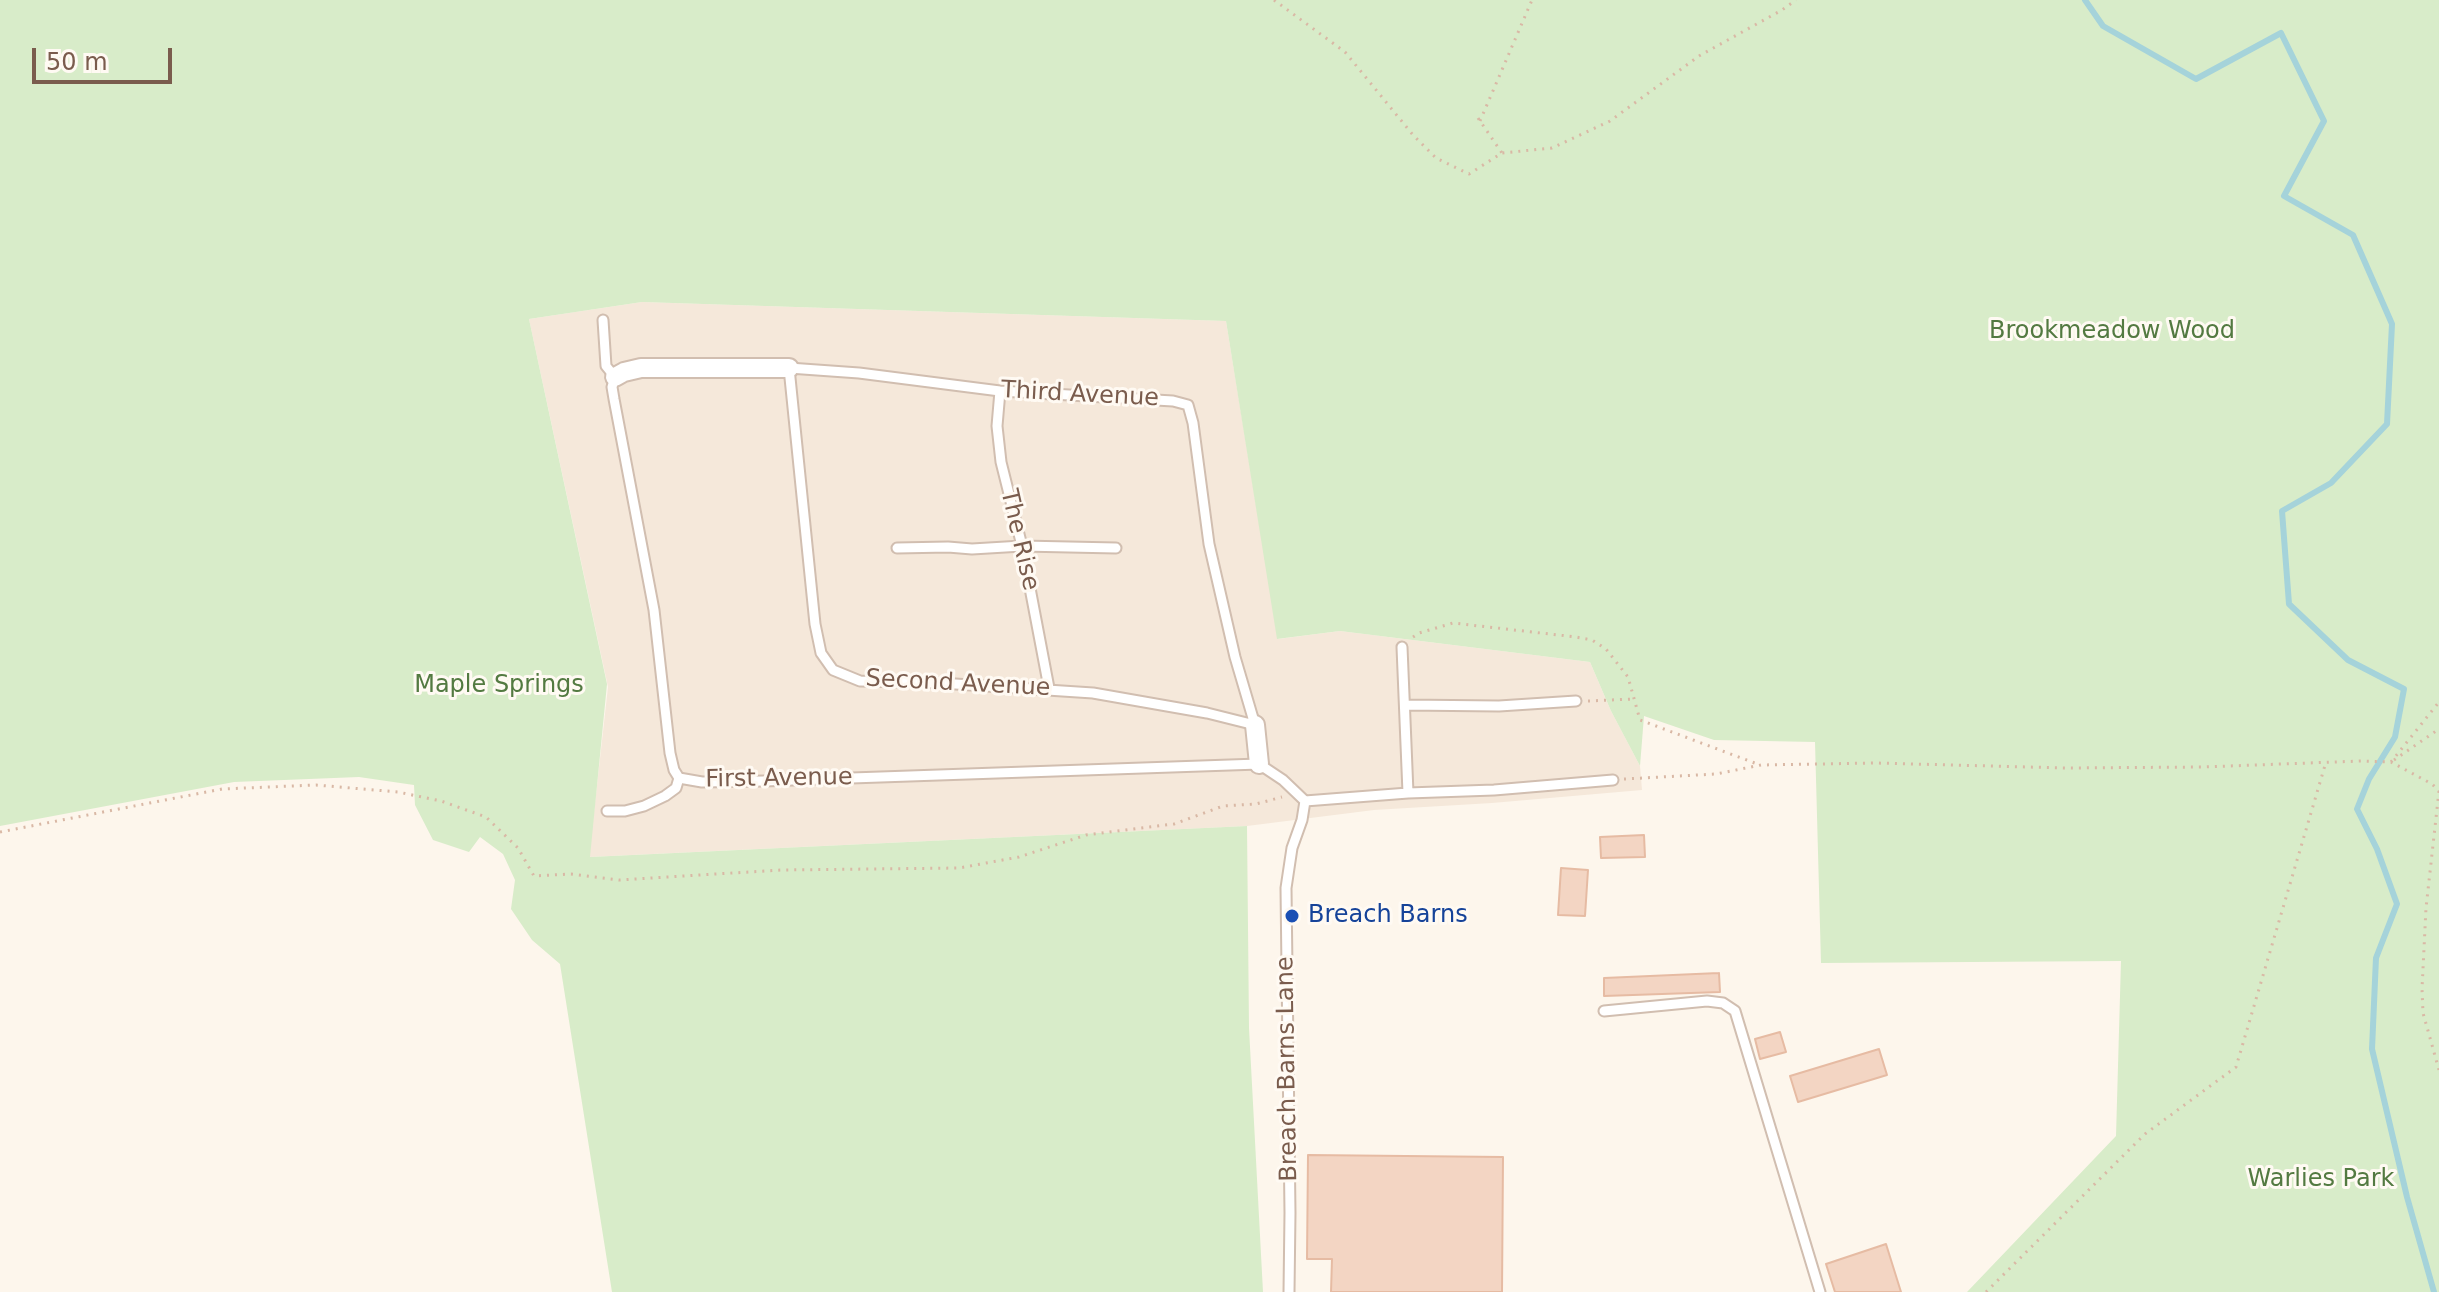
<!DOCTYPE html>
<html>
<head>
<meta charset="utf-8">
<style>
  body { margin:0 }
  #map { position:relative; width:2439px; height:1292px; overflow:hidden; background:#fdf6ec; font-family:"DejaVu Sans",sans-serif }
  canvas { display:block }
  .scale { position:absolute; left:32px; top:48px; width:140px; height:36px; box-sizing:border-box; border:4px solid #7a5c4d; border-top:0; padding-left:10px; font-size:24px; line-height:28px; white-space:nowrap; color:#7a5c4d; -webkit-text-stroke:6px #fffaf3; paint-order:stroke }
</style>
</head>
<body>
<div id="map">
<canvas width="2439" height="1292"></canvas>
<div class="scale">50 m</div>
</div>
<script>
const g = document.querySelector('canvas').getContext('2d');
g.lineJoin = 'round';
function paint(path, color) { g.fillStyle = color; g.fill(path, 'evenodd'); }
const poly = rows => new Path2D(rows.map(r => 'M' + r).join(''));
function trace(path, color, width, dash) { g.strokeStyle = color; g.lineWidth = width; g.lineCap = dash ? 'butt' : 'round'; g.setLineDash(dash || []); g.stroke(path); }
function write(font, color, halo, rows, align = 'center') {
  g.font = font + ' "DejaVu Sans",sans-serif'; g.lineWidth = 6; g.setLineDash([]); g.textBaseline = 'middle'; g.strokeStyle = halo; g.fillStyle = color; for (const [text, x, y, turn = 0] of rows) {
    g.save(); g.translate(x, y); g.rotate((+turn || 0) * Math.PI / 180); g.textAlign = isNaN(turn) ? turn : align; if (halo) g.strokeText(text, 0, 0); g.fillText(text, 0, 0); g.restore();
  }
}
paint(poly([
  [642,302,1226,321,1278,639,1340,631,1590,662,1611,711,1640,766,1642,790,1492,803,1374,810,1247,826,589,857,608,687,529,319]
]), '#f5e8da');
paint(poly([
  [0,0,2439,0,2439,1292,1967,1292,2116,1136,2121,961,1821,963,1815,742,1714,740,1644,716,1640,766,1611,711,1590,662,1340,631,1277,639,1226,321,642,302,529,319,607,684,590,857,1247,826,1249,1028,1263,1292,612,1292,560,964,532,940,511,909,515,880,503,854,480,837,469,852,433,840,415,805,414,785,359,777,234,782,0,826]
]), '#d8ecc9');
trace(poly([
  [2085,0,2103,26,2196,79,2281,33,2324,121,2284,196,2353,235,2392,324,2387,424,2331,483,2282,511,2289,604,2348,660,2404,689,2395,737,2369,779,2357,809,2377,849,2397,904,2376,958,2372,1049,2407,1197,2434,1292]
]), '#a5d3da', 6);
const building = poly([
  [1644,835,1645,857,1601,858,1600,837,1644,835],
  [1561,868,1588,870,1585,916,1558,915,1561,868],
  [1719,973,1720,992,1604,996,1604,978,1719,973],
  [1780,1032,1786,1052,1760,1059,1755,1039,1780,1032],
  [1879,1049,1887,1075,1798,1102,1790,1076,1879,1049],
  [1308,1155,1503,1157,1502,1292,1331,1292,1332,1259,1307,1259,1308,1155],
  [1886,1244,1901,1292,1835,1292,1826,1264,1886,1244]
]);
paint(building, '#f3d5c3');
trace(building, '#e6bba3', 2);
const lane = poly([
  [603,320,606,366,615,377,612,387,614,399,654,610,670,753,674,770,679,778,702,782,764,781,1259,764,1283,780,1305,801],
  [789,368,859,373,1000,391,1173,401,1188,405,1193,423,1209,544,1235,657,1255,725,1207,713,1093,693,940,683,860,681,833,670,821,653,815,624,789,368],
  [1000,391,997,426,1001,462,1022,546,1049,688],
  [897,548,948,547,972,549,1022,546,1116,548],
  [1402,647,1408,793],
  [1405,705,1499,706,1576,701],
  [1305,801,1408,793,1494,790,1613,780],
  [607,811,625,811,644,806,665,796,676,788,679,778],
  [1604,1011,1707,1001,1723,1003,1735,1011,1820,1292],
  [1289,1292,1290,1213,1286,888,1292,848,1302,820,1305,801]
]);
const street = poly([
  [615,377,624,372,641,368,789,368],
  [1255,725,1259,764]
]);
trace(lane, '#d1beb0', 13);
trace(street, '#d1beb0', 22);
trace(poly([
  [1274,0,1345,52,1413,135,1436,158,1469,174,1502,153,1552,148,1610,121,1699,56,1782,10,1796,0],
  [1478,118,1502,153],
  [1480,121,1532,0],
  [1413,637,1419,633,1453,623,1576,637,1592,640,1606,649,1628,677,1640,720,1760,765],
  [1588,701,1634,699],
  [2394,760,2439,729],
  [2391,762,2439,702],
  [1624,779,1716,774,1761,765,1876,763,2066,768,2203,767,2361,761,2391,762,2432,784,2439,791],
  [2439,791,2426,908,2422,989,2423,1013,2439,1070],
  [0,832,222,789,316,785,398,792,441,801,486,817,518,848,534,876,571,874,619,880,781,870,959,868,1019,857,1086,835,1174,824,1223,806,1256,804,1282,797],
  [1986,1292,2145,1134,2236,1067,2326,762]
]), '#d9b8a5', 3, [2, 6]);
trace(lane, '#fff', 9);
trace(street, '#fff', 18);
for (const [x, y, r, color] of [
  [1292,916,8,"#1a4fb4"]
]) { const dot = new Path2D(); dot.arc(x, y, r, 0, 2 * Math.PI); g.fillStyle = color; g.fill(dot); trace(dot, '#fffaf3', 3); }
write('24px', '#537a41', '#fffaf3', [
  ["Brookmeadow Wood",2112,332],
  ["Maple Springs",499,686],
  ["Warlies Park",2321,1180]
]);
write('24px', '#7a5c4d', '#fffaf3', [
  ["Third Avenue",1080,395,3],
  ["The Rise",1019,540,77],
  ["Second Avenue",958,684,3],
  ["First Avenue",779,779,-1],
  ["Breach Barns Lane",1288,1069,-91]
]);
write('24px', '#164399', '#fffaf3', [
  ["Breach Barns",1308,916]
], 'left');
</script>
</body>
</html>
